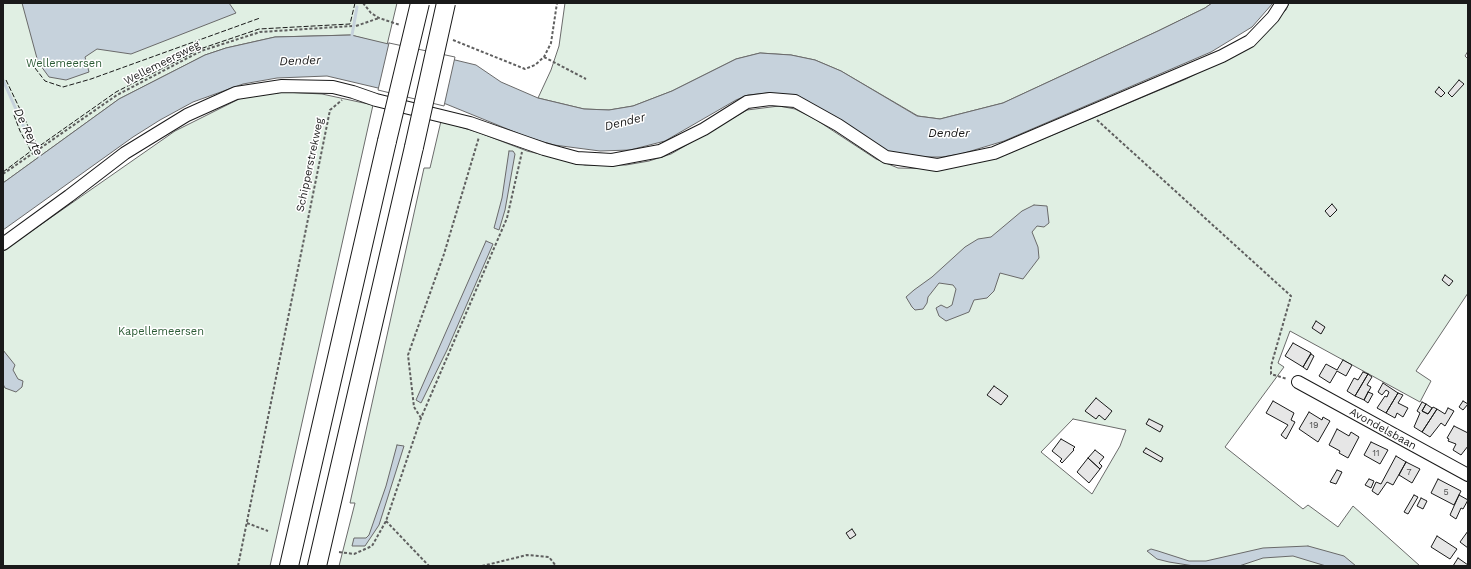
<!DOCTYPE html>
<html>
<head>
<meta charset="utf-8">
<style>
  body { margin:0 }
  #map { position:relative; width:1471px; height:569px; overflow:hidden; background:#fff; font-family:"Work Sans",sans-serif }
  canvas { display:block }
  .frame { position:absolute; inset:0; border:4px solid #1a1a1a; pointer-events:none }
</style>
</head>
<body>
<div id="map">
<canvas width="1471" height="569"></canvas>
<div class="frame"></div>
</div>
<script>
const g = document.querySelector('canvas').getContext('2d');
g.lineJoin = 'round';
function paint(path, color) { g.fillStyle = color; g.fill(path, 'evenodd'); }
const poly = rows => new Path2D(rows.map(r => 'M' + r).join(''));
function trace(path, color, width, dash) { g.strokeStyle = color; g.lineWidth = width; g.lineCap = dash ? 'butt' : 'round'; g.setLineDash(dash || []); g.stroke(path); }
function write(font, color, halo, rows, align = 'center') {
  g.font = font + ' "Work Sans",sans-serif'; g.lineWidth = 3; g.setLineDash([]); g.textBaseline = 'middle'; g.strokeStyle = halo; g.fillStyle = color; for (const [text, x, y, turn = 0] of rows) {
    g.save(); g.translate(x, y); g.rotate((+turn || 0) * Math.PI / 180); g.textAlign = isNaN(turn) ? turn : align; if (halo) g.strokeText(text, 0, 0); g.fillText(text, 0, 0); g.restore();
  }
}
const green = poly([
  [3,3,397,3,387,45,351,35,275,37,226,48,205,55,119,99,3,183,3,3],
  [565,3,1212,3,1205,8,1158,31,1003,103,940,119,918,116,841,71,815,60,791,55,760,53,736,59,672,91,633,106,609,110,584,109,538,98,551,70,559,46,565,3],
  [1289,3,1468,3,1468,51,1465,56,1468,59,1468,293,1416,371,1431,381,1420,402,1290,331,1278,363,1284,367,1225,447,1303,509,1308,505,1338,527,1353,506,1420,566,339,566,355,503,350,503,424,168,430,168,441,121,480,133,527,151,585,165,626,165,649,161,671,154,747,110,779,106,795,109,815,119,876,159,898,168,946,169,1007,154,1186,79,1249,47,1286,10,1289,3],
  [1073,419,1126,430,1120,446,1092,494,1041,452,1073,419],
  [283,92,322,94,373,105,270,566,3,566,3,251,175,131,241,98,283,92]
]);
paint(green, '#e0efe3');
trace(green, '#6a6a6a', 1);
const water = poly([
  [22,3,229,3,236,13,131,54,97,49,85,57,89,72,66,80,49,77,38,62,22,3],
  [1212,3,1273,3,1252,27,1211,52,1004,141,961,154,942,157,918,157,883,151,783,95,768,93,748,95,736,100,665,141,630,150,600,151,554,145,527,137,446,104,327,76,277,78,243,84,193,102,160,120,133,137,3,230,3,183,119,99,205,55,226,48,275,37,351,35,476,65,501,82,538,98,584,109,609,110,633,106,672,91,736,59,760,53,791,55,815,60,841,71,917,116,940,119,1003,103,1158,31,1205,8,1212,3],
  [509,151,513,151,515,154,505,210,499,230,494,228,502,198,509,151],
  [1034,205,1047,206,1049,223,1044,227,1037,226,1032,232,1038,247,1039,258,1023,279,1000,273,994,291,987,298,974,300,969,312,946,321,939,316,936,308,941,305,947,308,952,305,956,289,953,285,939,283,928,297,927,303,923,309,915,310,912,307,906,297,914,290,932,277,965,247,978,239,991,237,1022,211,1034,205],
  [486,241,493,244,447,350,421,403,416,400,486,241],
  [3,347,3,350,15,365,13,370,18,379,23,381,22,387,16,392,5,388,3,384,3,347],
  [397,445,404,446,379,525,365,546,352,546,354,538,366,538,369,535,386,486,397,445],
  [1308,546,1344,556,1356,566,1326,566,1293,556,1263,558,1239,566,1194,566,1169,562,1157,559,1147,551,1151,549,1158,551,1189,561,1206,561,1263,548,1308,546]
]);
paint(water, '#c6d2dc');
trace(water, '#6a6a6a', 1);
const pier = poly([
  [389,43,455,57,444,106,378,90,389,43]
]);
paint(pier, '#fff');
trace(pier, '#6a6a6a', 1);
trace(poly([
  [352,35,357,7],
  [3,80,26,132,41,159]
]), '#c6d2dc', 3);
const building = poly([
  [1459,80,1464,84,1452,97,1448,93,1459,80],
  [1439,87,1445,93,1441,97,1435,92,1439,87],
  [1332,204,1337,210,1330,217,1325,211,1332,204],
  [1445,275,1453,281,1449,286,1442,280,1445,275],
  [1316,321,1325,327,1321,334,1312,328,1316,321],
  [1293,343,1311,353,1303,367,1285,356,1293,343],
  [1311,354,1314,356,1307,370,1303,367,1311,354],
  [1343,360,1352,365,1346,376,1337,371,1330,383,1319,376,1326,364,1337,370,1343,360],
  [1363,372,1368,374,1355,396,1347,391,1354,378,1358,380,1363,372],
  [1368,374,1372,377,1367,385,1371,387,1364,400,1355,396,1368,374],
  [1383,383,1398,393,1386,413,1377,408,1385,396,1387,397,1389,392,1386,390,1382,395,1378,392,1383,383],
  [994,386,1008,396,1001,405,987,395,994,386],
  [1368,392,1373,394,1368,403,1364,400,1368,392],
  [1398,393,1403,395,1398,403,1408,408,1403,417,1397,413,1395,418,1386,413,1398,393],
  [1096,398,1112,411,1105,420,1099,415,1096,419,1085,411,1096,398],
  [1273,401,1294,413,1291,420,1295,422,1286,439,1281,435,1288,425,1266,413,1273,401],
  [1463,401,1468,404,1463,410,1459,407,1463,401],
  [1422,402,1426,404,1422,411,1428,414,1433,407,1437,409,1422,432,1414,427,1420,413,1417,411,1422,402],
  [1426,404,1432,408,1428,414,1422,411,1426,404],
  [1448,408,1454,411,1445,426,1441,423,1430,437,1422,432,1437,409,1445,414,1448,408],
  [1309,412,1322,420,1323,417,1330,421,1318,442,1299,429,1309,412],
  [1149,419,1163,426,1160,432,1146,424,1149,419],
  [1454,426,1468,433,1468,446,1461,455,1453,450,1456,444,1448,441,1449,439,1447,438,1454,426],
  [1337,429,1349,436,1351,432,1359,437,1348,458,1339,453,1340,451,1329,445,1337,429],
  [1061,439,1075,447,1073,449,1074,450,1062,463,1060,461,1062,459,1052,451,1061,439],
  [1371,442,1388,450,1380,464,1364,455,1371,442],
  [1146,448,1163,458,1161,462,1143,452,1146,448],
  [1095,450,1104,457,1099,463,1102,466,1100,469,1088,458,1095,450],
  [1396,456,1406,462,1393,485,1387,482,1378,495,1372,491,1376,482,1381,484,1396,456],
  [1088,458,1100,469,1089,483,1077,472,1088,458],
  [1406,462,1420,469,1412,483,1399,475,1406,462],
  [1337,470,1342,472,1336,484,1330,482,1337,470],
  [1369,479,1374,481,1371,488,1365,485,1369,479],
  [1438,479,1461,491,1454,505,1431,493,1438,479],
  [1414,495,1418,497,1408,514,1404,512,1414,495],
  [1459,495,1468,500,1463,509,1461,508,1456,519,1450,515,1459,495],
  [1421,498,1427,501,1423,509,1417,506,1421,498],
  [852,529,856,535,850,539,846,533,852,529],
  [1468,531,1468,548,1460,542,1468,531],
  [1437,536,1457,549,1450,559,1431,547,1437,536],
  [1458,558,1468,565,1468,566,1453,566,1458,558]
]);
paint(building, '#e6e6e6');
trace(building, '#1a1a1a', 1);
const minor = poly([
  [3,244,69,196,125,153,187,115,236,93,282,86,333,87,353,92,376,100,470,123,544,149,577,158,612,160,660,151,704,129,747,102,770,99,795,101,838,125,886,157,937,165,994,153,1222,56,1250,41,1273,17,1282,3],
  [1298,382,1468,475]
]);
const highway = poly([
  [289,566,387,141],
  [317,566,414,147]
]);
trace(minor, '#1a1a1a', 14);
trace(highway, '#1a1a1a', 20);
trace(poly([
  [363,3,371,13,379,18,400,25],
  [356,26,379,18],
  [453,40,525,69,535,65,544,57,551,43,557,3],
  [544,57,586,79],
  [1097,120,1291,296,1271,366,1271,374,1287,379],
  [3,174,117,95,201,51,260,32,352,26],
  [421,418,414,407,408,355,444,254,479,137],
  [386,521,429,566],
  [247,523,268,531],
  [339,552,354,554,372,546,386,521,421,418,507,218,522,152],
  [238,566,330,110,342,100],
  [482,566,527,555,549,557,556,566]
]), '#5f5f5f', 2, [3, 2]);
trace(minor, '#fff', 12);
trace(highway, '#fff', 18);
const highwayBridge = poly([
  [387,141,420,3],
  [414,147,446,3]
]);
trace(highwayBridge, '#1a1a1a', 20, []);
trace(highwayBridge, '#fff', 18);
trace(poly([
  [35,68,45,81,63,87,91,79,260,18],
  [6,80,38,147,116,92,200,49,259,29,350,24,355,3],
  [3,172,31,151,20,131,14,115]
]), '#1a1a1a', 1, [5, 2]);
write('9px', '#4d4d4d', null, [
  ["19",1314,425],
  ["11",1376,453],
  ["7",1409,472],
  ["5",1446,492]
]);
write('11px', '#1a1a1a', '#fff', [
  ["Wellemeersweg",162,63,-27],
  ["Schipperstrekweg",310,165,-78],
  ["Avondelsbaan",1383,429,29]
]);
write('11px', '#2b5a34', '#fff', [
  ["Wellemeersen",64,64],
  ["Kapellemeersen",161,332]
]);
write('italic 12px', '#1a1a1a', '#fff', [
  ["Dender",300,61,-2],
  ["Dender",625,122,-14],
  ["De Reyte",28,132,64],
  ["Dender",949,133]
]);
</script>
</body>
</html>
